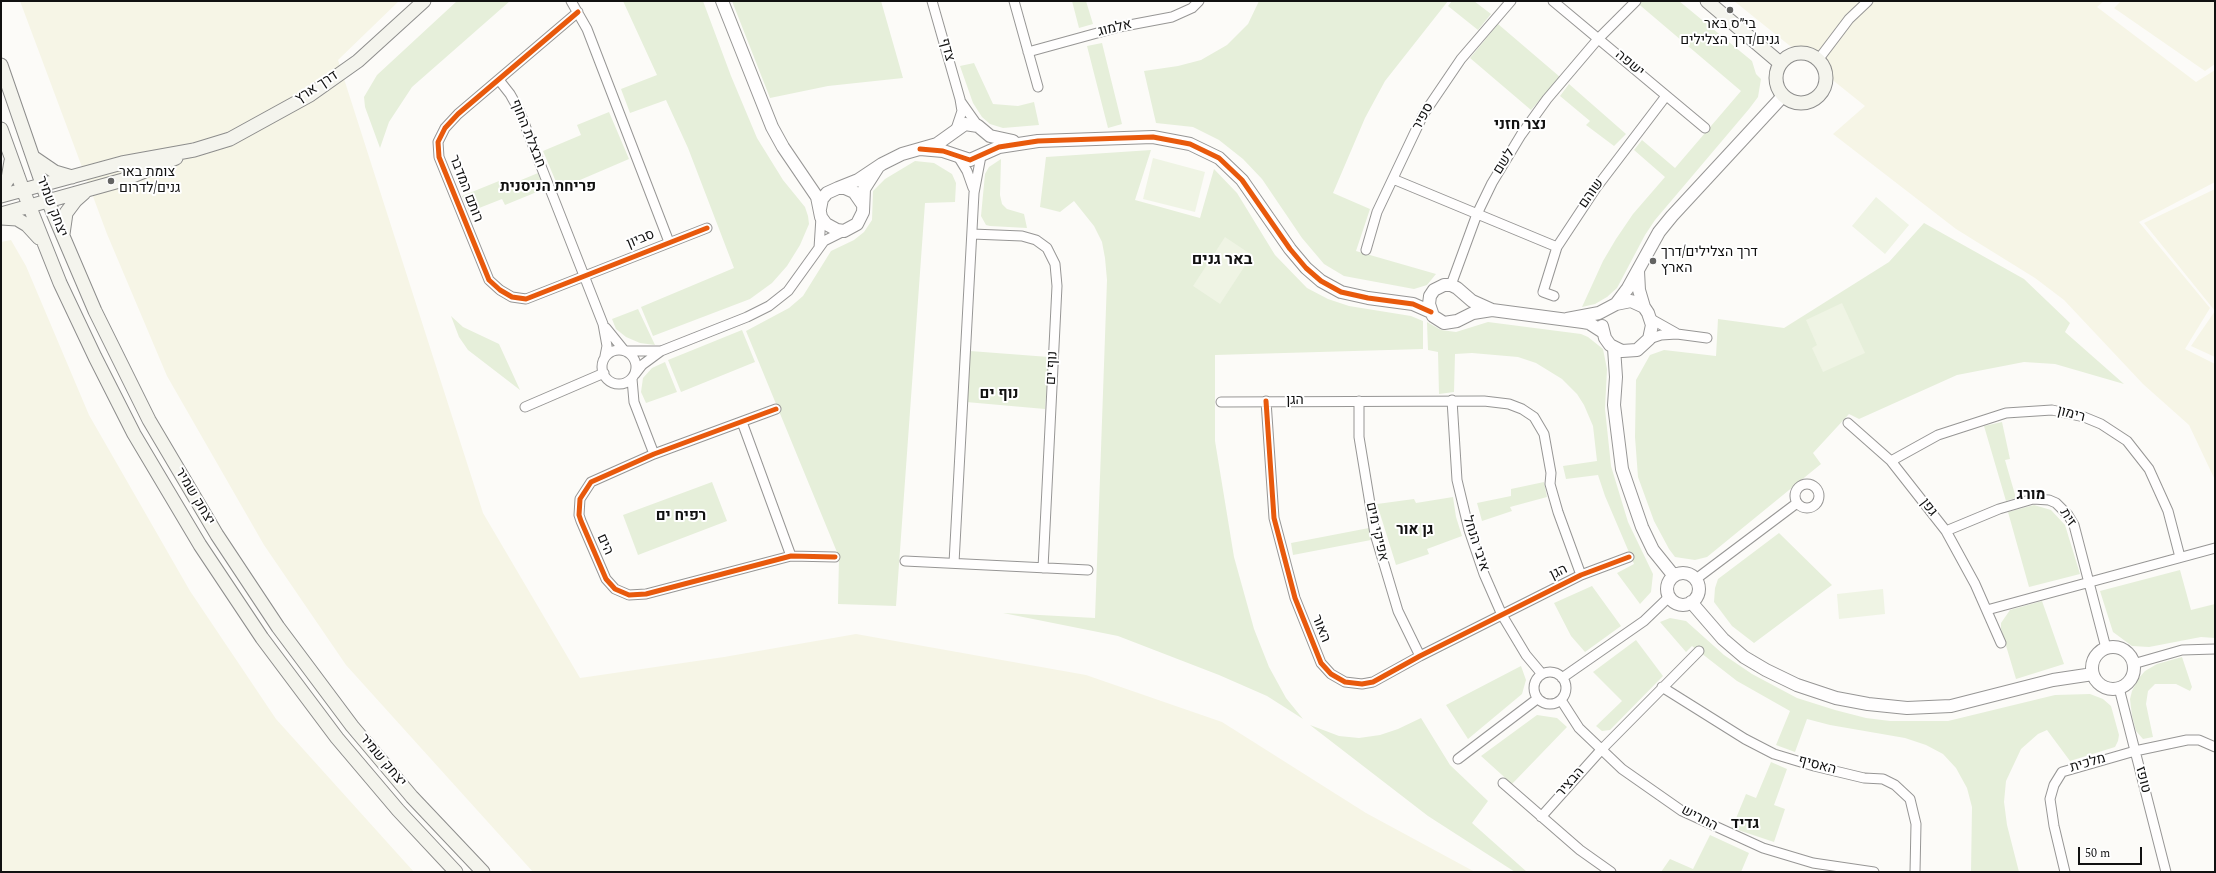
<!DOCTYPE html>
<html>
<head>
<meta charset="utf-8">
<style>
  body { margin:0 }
  #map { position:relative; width:2216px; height:873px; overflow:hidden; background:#fcfbf8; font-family:Spectral,serif }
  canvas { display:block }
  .frame { position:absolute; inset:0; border:2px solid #111; pointer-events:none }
  .scale { position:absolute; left:2078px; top:847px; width:64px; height:18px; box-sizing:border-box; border:2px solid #111; border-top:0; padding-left:5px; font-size:12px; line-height:14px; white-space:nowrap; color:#111; -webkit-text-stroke:3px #fff; paint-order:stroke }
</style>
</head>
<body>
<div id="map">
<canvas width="2216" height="873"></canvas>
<div class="frame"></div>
<div class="scale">50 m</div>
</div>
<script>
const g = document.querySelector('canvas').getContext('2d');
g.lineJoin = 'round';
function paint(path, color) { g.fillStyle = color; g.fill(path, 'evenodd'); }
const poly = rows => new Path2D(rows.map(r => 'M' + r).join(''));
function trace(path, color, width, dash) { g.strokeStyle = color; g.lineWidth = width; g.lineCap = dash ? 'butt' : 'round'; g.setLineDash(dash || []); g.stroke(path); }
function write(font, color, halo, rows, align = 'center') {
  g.font = font + ' Spectral,Heebo,serif'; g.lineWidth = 4; g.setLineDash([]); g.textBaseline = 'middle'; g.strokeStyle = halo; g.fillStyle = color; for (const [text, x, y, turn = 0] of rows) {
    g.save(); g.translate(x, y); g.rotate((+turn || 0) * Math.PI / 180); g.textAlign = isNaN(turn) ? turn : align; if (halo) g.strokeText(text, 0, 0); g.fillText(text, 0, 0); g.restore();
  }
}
paint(poly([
  [20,1,399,1,338,60,483,513,580,678,724,657,856,634,1086,675,1222,722,1366,813,1475,872,533,872,346,665,264,545,167,376,107,234],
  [1734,1,2104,1,2097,7,2196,82,2215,70,2215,182,2139,222,2210,308,2185,349,2215,364,2215,480,2189,425,2143,384,2064,300,2035,278,1956,229,1833,134,1865,106],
  [2121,1,2215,1,2215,64,2205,71,2114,8],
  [2215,189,2215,357,2191,346,2215,311,2144,223],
  [11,240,26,266,89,415,190,591,276,719,414,872,1,872,1,242]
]), '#f6f5e6');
paint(poly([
  [457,1,510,1,412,87,389,122,380,148,365,107,364,97,377,75],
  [623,1,703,1,731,76,757,138,783,180,805,207,808,216,809,224,800,245,787,266,772,283,750,299,653,336,641,307,734,268,688,148,666,100,630,113,621,89,657,75],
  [732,1,881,1,903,78,828,86,770,98],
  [1072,1,1086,1,1093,24,1079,28],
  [1259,1,1448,1,1385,81,1365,118,1333,193,1370,209,1356,251,1436,274,1427,285,1414,289,1344,276,1324,264,1302,238,1262,179,1243,159,1219,140,1193,127,1156,123,1144,71,1178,66,1201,60,1227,45,1248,24],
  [1452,1,1474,1,1491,14,1478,30,1448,6],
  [1635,1,1679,1,1752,61,1756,74,1761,79,1758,97,1749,109,1655,220,1645,235,1617,288,1607,297,1595,304,1582,307,1603,261,1616,239,1633,214,1665,177,1634,150,1642,140,1675,168,1741,91],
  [1498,24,1560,77,1531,110,1470,58],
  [1102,43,1122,124,1108,128,1087,46],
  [974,63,993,104,1018,106,1034,102,1039,125,1003,128,990,124,982,117,973,103,960,66],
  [1569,84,1626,134,1614,146,1586,125,1590,121,1560,96],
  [609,112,629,159,559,189,543,151,581,135,577,125],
  [1151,150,1135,200,1200,218,1214,169,1237,193,1275,255,1307,288,1328,299,1349,306,1411,316,1423,321,1423,349,1215,355,1215,441,1234,557,1254,629,1269,667,1286,698,1303,719,1267,696,1219,675,1118,636,1003,613,1095,618,1107,280,1105,258,1102,242,1094,226,1074,201,1060,212,1040,207,1046,157],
  [1001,159,1000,195,1002,204,1007,209,1024,214,1027,228,990,226,986,225,981,216,985,174,989,167],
  [915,161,934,163,952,174,956,183,955,202,925,203,896,606,838,604,839,557,746,331,789,308,803,296,831,251,854,240,864,232,872,220,873,191,885,179],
  [538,173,544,189,505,205,502,199,469,212,462,196,499,181,502,188],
  [1924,223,2024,279,2070,323,2065,332,2124,384,2055,364,2024,362,1957,375,1859,419,1849,414,1813,453,1821,464,1707,557,1695,560,1675,557,1669,549,1654,521,1638,477,1635,437,1636,380,1650,355,1664,350,1716,356,1718,319,1784,328,1889,262],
  [638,309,655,345,640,343,626,337,616,329,612,319],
  [451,316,463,327,499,344,520,390,468,350,459,337],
  [1427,322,1441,330,1456,332,1488,322,1581,334,1588,337,1603,349,1607,369,1605,409,1611,466,1628,522,1653,574,1651,592,1640,604,1617,573,1634,564,1605,496,1598,475,1566,479,1563,466,1597,461,1593,426,1584,405,1577,394,1562,379,1536,363,1518,357,1472,353,1455,354,1454,392,1439,394,1438,352,1428,350],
  [742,330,755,362,681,392,668,360],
  [970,351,1049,357,1045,409,966,402],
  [665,362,677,392,646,403,641,392,643,378,652,368],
  [2002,422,2010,459,2005,460,2016,498,2006,501,1984,426],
  [712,482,727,521,638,555,623,515],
  [1544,482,1547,497,1510,507,1512,511,1482,521,1477,503,1511,496,1511,489],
  [1453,497,1456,517,1462,536,1427,549,1429,554,1396,565,1377,504,1414,499,1416,503],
  [2034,505,2051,510,2065,525,2080,574,2029,587,2008,512],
  [1369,528,1371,540,1293,555,1291,543],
  [1779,533,1832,585,1754,643,1732,626,1714,602,1715,588,1718,579],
  [2180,570,2191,610,2215,604,2215,638,2201,637,2149,647,2132,646,2113,632,2100,591],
  [1592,586,1621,626,1585,652,1571,636,1554,603],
  [2042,601,2064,664,2016,679,2001,629,2001,623,2010,610],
  [1670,618,1686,621,1724,655,1752,674,1797,698,1835,710,1866,718,1890,721,1948,721,2055,695,2090,694,2103,699,2111,706,2119,735,2118,741,2115,747,2070,761,2047,730,2038,734,2021,749,2006,781,2004,802,2007,825,2019,872,1971,872,1972,807,1967,788,1956,768,1943,754,1926,745,1905,738,1830,725,1807,719,1795,752,1776,745,1790,711,1737,681,1692,646,1686,652,1660,622],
  [1636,640,1663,676,1610,730,1602,731,1596,726,1622,701,1593,672],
  [2182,657,2192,687,2190,691,2176,684,2155,684,2148,691,2146,704,2153,737,2143,739,2136,731,2132,716,2130,699,2132,691,2138,679,2145,671,2157,664],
  [1521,666,1526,680,1522,694,1468,739,1446,705],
  [1537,715,1557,718,1567,727,1512,784,1481,756],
  [1421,718,1450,765,1488,801,1472,823,1527,872,1515,872,1428,816,1310,725,1339,736,1359,738,1380,735,1398,729],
  [1771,762,1787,769,1774,805,1785,809,1774,842,1732,828,1746,794,1756,798],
  [1710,835,1749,853,1741,872,1661,872,1670,859,1693,869]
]), '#e6efda');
paint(poly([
  [1153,158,1205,172,1195,212,1143,199],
  [1876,197,1909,225,1885,254,1852,226],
  [1225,237,1252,255,1220,304,1193,286],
  [1842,303,1865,353,1823,372,1812,348,1817,345,1806,320],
  [1883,589,1885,614,1839,619,1837,594]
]), '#eff4e4');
const minor = poly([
  [571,1,587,29,669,242],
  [932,1,960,99,962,111,956,129],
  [1014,1,1038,87],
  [1553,1,1705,128],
  [578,12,458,114,445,128,438,142,439,157,489,280,500,290,512,297,526,299,707,228],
  [1028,52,1119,27,1172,17,1192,8,1199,1],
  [1818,60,1849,19,1868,1],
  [499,80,510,94,519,110,603,324,607,346,605,356],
  [961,102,978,126],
  [959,158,967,171,973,188],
  [1393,179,1557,247],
  [972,234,1022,236,1036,240,1047,248,1055,264,1057,286,1043,568],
  [819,248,821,217],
  [1366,250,1377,212,1423,115,1461,59,1511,1],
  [1451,285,1477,214,1492,183,1521,135,1547,99,1598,39,1636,1],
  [1554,296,1543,292,1557,247,1596,188,1666,96],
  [1651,319,1676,333],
  [606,328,623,349],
  [1649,339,1661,335,1677,334,1707,338],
  '602 367a17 17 0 1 1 34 0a17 17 0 1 1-34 0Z',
  [627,351,660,351],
  [635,374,642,365,661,351,747,317,769,306,788,291,824,241,844,231],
  [632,379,634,402,654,454],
  [1452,400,1457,480,1469,530,1484,574,1502,615,1526,655,1542,674],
  [1266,401,1274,518,1295,598,1321,663,1331,674,1345,682,1362,684,1373,682,1420,656,1581,575,1629,557],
  [1359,401,1359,437,1375,534,1398,611,1420,656],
  [1221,402,1484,401,1509,404,1522,409,1534,417,1544,434,1551,473,1550,484,1558,512,1581,575],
  [525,407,604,373],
  [776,409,654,454,591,482,580,499,579,515,581,521,606,579,615,589,629,595,646,594,791,556,835,557],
  [742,422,791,556],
  [1848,423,1891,461,1946,531,1975,584,2001,643],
  [1891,461,1938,435,2006,413,2052,410,2084,417,2101,424,2127,441,2149,469,2168,511,2180,557],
  '1795 496a12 12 0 1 1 24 0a12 12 0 1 1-24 0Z',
  [1946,531,1999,509,2033,499,2049,500,2056,503,2068,515,2074,525,2106,648],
  [905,561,1088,570],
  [954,563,974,193,981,156],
  [1696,579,1797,503],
  [1987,610,2215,548],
  [2133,664,2182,650,2215,649],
  '1534 688a16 16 0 1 1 32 0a16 16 0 1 1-32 0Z',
  [1562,678,1644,621,1670,596],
  [1662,687,1745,739,1774,754,1814,766,1864,778,1883,779,1895,785,1910,799,1916,824,1915,872],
  [2119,688,2166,872],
  [1561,700,1579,728,1622,769,1682,811,1763,848,1813,863,1874,872],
  [1458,759,1537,699],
  [1503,783,1580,850,1611,872],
  [1541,817,1601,750,1699,651],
  [2065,872,2054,826,2050,799,2054,785,2062,772,2135,751,2187,740,2199,740,2215,747]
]);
const tertiary = poly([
  [722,1,772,127,783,147,817,197,821,217,826,224,837,230,844,231,857,224,863,212,864,189,878,167],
  [920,149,943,151,970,160,999,147,1038,141,1153,137,1190,144,1219,158,1242,180,1290,249,1306,268,1321,281,1341,292,1368,298,1413,304,1431,312],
  [838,188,858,180,882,164,902,154,937,144,965,124,978,126,990,136,1013,141],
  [820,209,822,199,827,193,838,188,845,188,854,192,863,205],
  [1638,271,1639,290,1644,307],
  [1492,310,1472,301,1457,288,1451,285,1444,285,1434,290,1430,296,1429,304,1433,316,1444,323,1457,321,1473,313,1492,310,1583,322,1589,323,1603,332],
  [1567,319,1599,313,1616,304,1628,288,1659,232,1672,216,1783,96],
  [1602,326,1605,338,1610,345,1622,351,1637,350,1649,339,1652,325,1648,313,1644,307,1631,301,1616,304],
  [1614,348,1616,377,1614,405,1622,469,1642,527,1653,550,1674,576],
  '1667 589a16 16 0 1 1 32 0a16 16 0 1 1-32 0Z',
  [1691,602,1723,639,1744,657,1766,670,1797,685,1836,698,1868,704,1907,708,1951,706,2053,680,2093,674],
  '2092 668a21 21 0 1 1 42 0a21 21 0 1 1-42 0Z'
]);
const secondary = poly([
  [1707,1,1780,63],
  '1776 78a25 25 0 1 1 50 0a25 25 0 1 1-50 0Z',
  [1,65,48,201,95,311,149,420,217,535,278,627,352,726,412,797,483,872],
  [1,129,23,190,60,283,95,357,134,434,200,545,262,638,337,738,398,810,456,872],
  [33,157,55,172,72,177],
  [1,190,8,179,11,161],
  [1,196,122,163,194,150,230,139,310,95,358,61,424,1],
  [1,214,123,180,176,158],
  [1,218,17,219,27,225,39,238],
  [63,234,66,213,75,201,84,193]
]);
trace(minor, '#979695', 11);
trace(tertiary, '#979695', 14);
trace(secondary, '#8d8d8c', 15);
trace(minor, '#fffefe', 9);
trace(tertiary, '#fffefe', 12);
trace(secondary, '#f4f4ed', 13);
trace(poly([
  [578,12,458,114,445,128,438,142,439,157,489,280,500,290,512,297,526,299,707,228],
  [920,149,943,151,970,160,999,147,1038,141,1153,137,1190,144,1219,158,1242,180,1290,249,1306,268,1321,281,1341,292,1368,298,1413,304,1431,312],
  [1266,401,1274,518,1295,598,1321,663,1331,674,1345,682,1362,684,1373,682,1420,656,1581,575,1629,557],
  [776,409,654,454,591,482,580,499,579,515,581,521,606,579,615,589,629,595,646,594,791,556,835,557]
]), '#e8590c', 5);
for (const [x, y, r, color] of [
  [1730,10,4,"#636362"],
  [111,181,4,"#636362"],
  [1653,261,4,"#636362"]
]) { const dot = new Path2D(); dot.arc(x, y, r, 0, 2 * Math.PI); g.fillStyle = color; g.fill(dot); trace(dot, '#fff', 1.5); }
write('14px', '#111', '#fff', [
  ["בי״ס באר",1730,25,"center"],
  ["גנים/דרך הצלילים",1730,41,"center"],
  ["צומת באר",119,173],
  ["גנים/לדרום",119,189],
  ["דרך הצלילים/דרך",1661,253],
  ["הארץ",1661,269]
], 'left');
write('14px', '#111', '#fff', [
  ["אלמוג",1115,29,-14],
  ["צדף",946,50,75],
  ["ישפה",1629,64,40],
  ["דרך ארץ",317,88,-33],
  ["ספיר",1424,117,-61],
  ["חבצלת החוף",527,134,68],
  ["לשם",1505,162,-58],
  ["רותם המדבר",465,189,69],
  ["שוהם",1592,194,-55],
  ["יצחק שמיר",51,207,69],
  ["סביון",641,240,-22],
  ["נוף ים",1053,368,-87],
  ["הגן",1295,401],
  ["רימון",2071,415,14],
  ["יצחק שמיר",194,497,59],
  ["גפן",1928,508,52],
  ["זית",2067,518,59],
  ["אפיקי מים",1376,532,77],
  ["איבי הנחל",1475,544,72],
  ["הים",604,545,66],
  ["הגן",1559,573,-26],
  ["האור",1320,629,68],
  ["יצחק שמיר",382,761,50],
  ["מלכית",2088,764,-16],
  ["האסיף",1817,766,15],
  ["טופז",2142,780,76],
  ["הבציר",1571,783,-49],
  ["החריש",1699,819,27]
]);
write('bold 15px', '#111', '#fff', [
  ["נצר חזני",1520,126],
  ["פריחת הניסנית",548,188],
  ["נוף ים",999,395],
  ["מורג",2031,496],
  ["רפיח ים",681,517],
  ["גן אור",1415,531],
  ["גדיד",1745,825]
]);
write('bold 16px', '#111', '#fff', [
  ["באר גנים",1222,261]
]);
</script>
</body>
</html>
